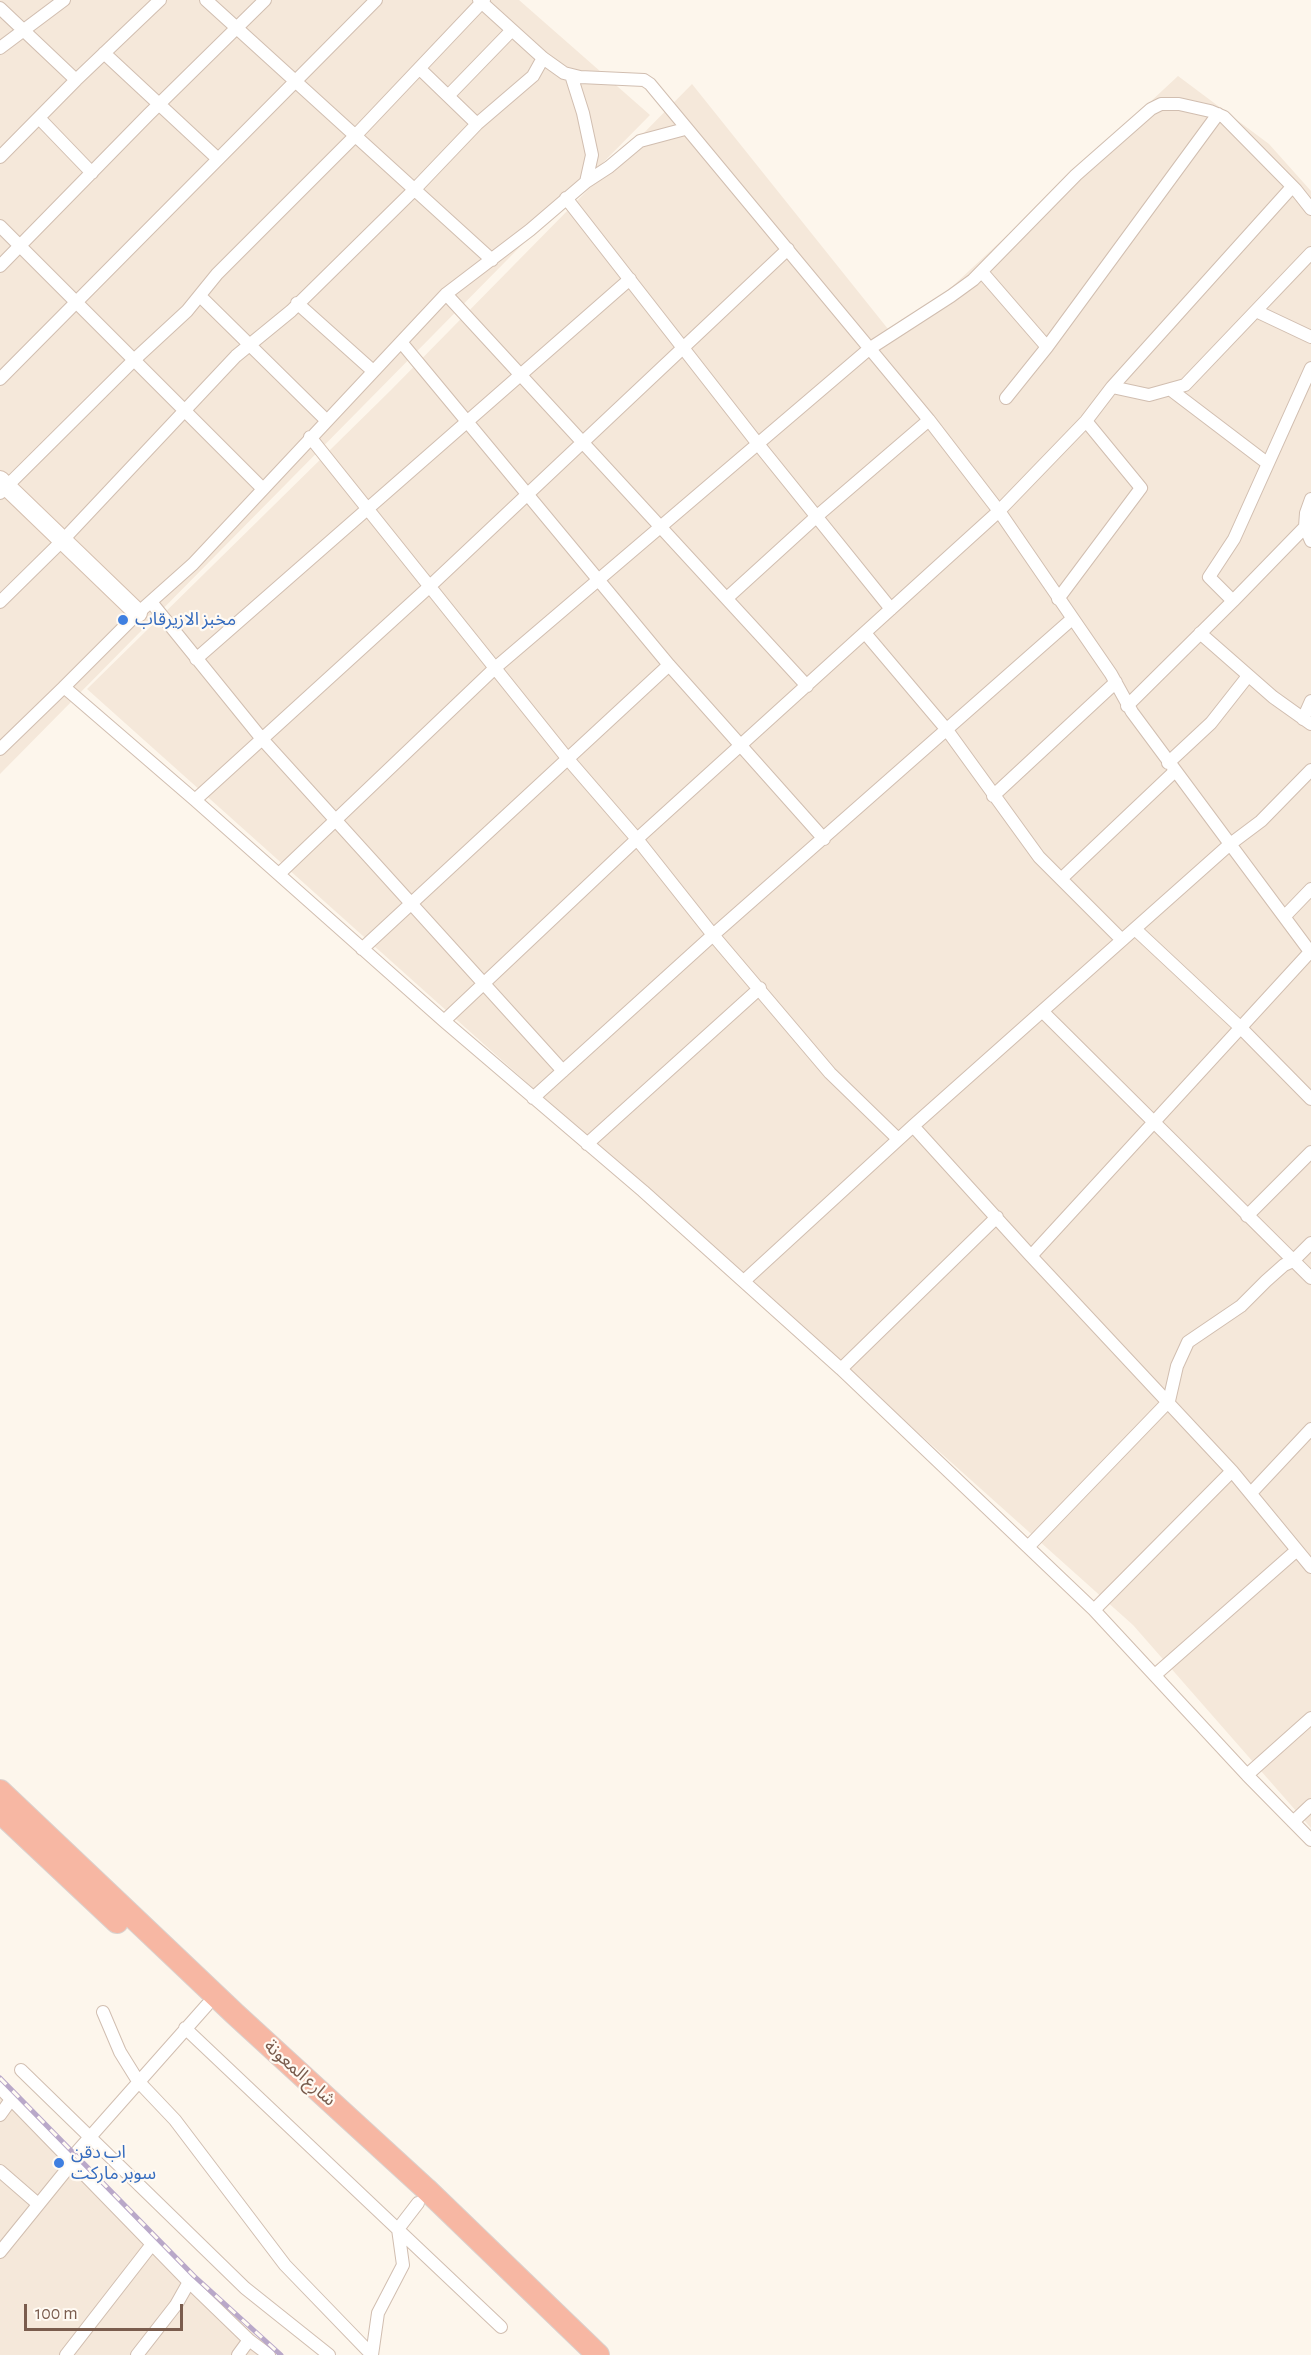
<!DOCTYPE html>
<html>
<head>
<meta charset="utf-8">
<style>
  body { margin:0 }
  #map { position:relative; width:1311px; height:2355px; overflow:hidden; background:#fdf6ec; font-family:"Alegreya Sans",sans-serif }
  canvas { display:block }
  .scale { position:absolute; left:24px; top:2304px; width:159px; height:27px; box-sizing:border-box; border:3px solid #7a5c4d; border-top:0; padding-left:8px; font-size:18px; line-height:21px; white-space:nowrap; color:#7a5c4d; -webkit-text-stroke:4px #fffaf3; paint-order:stroke }
</style>
</head>
<body>
<div id="map">
<canvas width="1311" height="2355"></canvas>
<div class="scale">100 m</div>
</div>
<script>
const g = document.querySelector('canvas').getContext('2d');
g.lineJoin = 'round';
function paint(path, color) { g.fillStyle = color; g.fill(path, 'evenodd'); }
const poly = rows => new Path2D(rows.map(r => 'M' + r).join(''));
function trace(path, color, width, dash) { g.strokeStyle = color; g.lineWidth = width; g.lineCap = dash ? 'butt' : 'round'; g.setLineDash(dash || []); g.stroke(path); }
function write(font, color, halo, rows, align = 'center') {
  g.font = font + ' "Alegreya Sans","Noto Sans Arabic",sans-serif'; g.lineWidth = 4.5; g.setLineDash([]); g.textBaseline = 'middle'; g.strokeStyle = halo; g.fillStyle = color; for (const [text, x, y, turn = 0] of rows) {
    g.save(); g.translate(x, y); g.rotate((+turn || 0) * Math.PI / 180); g.textAlign = isNaN(turn) ? turn : align; if (halo) g.strokeText(text, 0, 0); g.fillText(text, 0, 0); g.restore();
  }
}
paint(poly([
  [0,0,519,0,650,115,0,774],
  [1178,76,1269,144,1311,191,1311,1828,1133,1625,87,689,391,390,692,84,896,339],
  [0,2080,191,2274,275,2355,0,2355]
]), '#f5e8da');
const street = poly([
  [206,0,492,260],
  [479,0,543,58,564,73,580,77,644,80,650,84,929,420,999,511,1111,674,1132,712,1311,953],
  [0,8,76,80],
  [0,48,64,0],
  [104,53,218,159],
  [420,69,477,124],
  [571,75,583,113,592,155,586,182],
  [448,96,512,30],
  [39,118,92,173],
  [685,129,640,141,609,167,586,182,530,230,446,294,193,564,138,613,64,687,195,800,444,1021,643,1191,841,1369,1094,1610,1247,1775,1311,1840],
  [0,157,76,80,160,0],
  [566,198,758,444,891,609],
  [0,226,262,488],
  [0,266,148,115,265,0],
  [982,272,1047,347],
  [446,294,807,686],
  [200,296,326,420],
  [297,303,373,371],
  [1256,311,1311,337],
  [401,342,669,665,824,839],
  [0,379,376,0],
  [1112,387,1149,395,1185,385,1311,253],
  [1171,390,1267,463],
  [1006,398,1047,347,1218,114],
  [310,437,567,758,637,839,713,935,830,1073,898,1139],
  [0,493,135,359,187,311,217,274,356,135,484,0],
  [1311,499,1306,513,1305,527,1311,541],
  [727,598,816,517,929,420],
  [1058,599,1141,488,1086,421],
  [1233,601,1305,527],
  [0,602,62,541,236,356,291,311,414,190,477,124,533,76,543,58],
  [151,602,262,739,563,1071],
  [865,633,947,730,1039,857,1122,940],
  [1200,633,1273,697,1311,724],
  [196,659,630,279],
  [1127,706,1233,601,1209,577,1234,539,1311,368],
  [1303,719,1311,701],
  [0,749,64,687],
  [1168,763,1211,723,1248,676],
  [993,796,1116,682],
  [195,800,429,587,788,249],
  [279,874,495,668,869,349,951,296,973,280,1076,175,1151,109,1161,104,1179,104,1210,111,1224,117,1296,190,1311,209],
  [1061,879,1174,772],
  [1285,916,1311,889],
  [1135,929,1241,1028,1311,1099],
  [362,949,669,665],
  [1043,1012,1311,1278],
  [444,1021,637,839,999,511,1086,421,1112,387,1292,187],
  [533,1098,713,935,1072,619],
  [913,1126,1031,1256,1310,952],
  [587,1144,760,988],
  [1247,1216,1311,1152],
  [1031,1256,1232,1471,1311,1567],
  [744,1281,913,1126,1229,845,1261,821,1311,770],
  [841,1369,997,1217],
  [1251,1493,1311,1429],
  [1028,1547,1169,1401,1177,1366,1188,1342,1241,1306,1266,1281,1284,1265,1293,1261,1311,1243],
  [1094,1610,1232,1471],
  [1155,1675,1297,1550],
  [1247,1775,1311,1718],
  [1293,1822,1311,1805],
  [103,2012,120,2052,138,2081,175,2120,285,2265,372,2355],
  [185,2028,501,2327],
  [21,2070,245,2288,329,2355],
  [0,2088,189,2282,249,2340,269,2355],
  [0,2115,10,2101,10,2098],
  [0,2171,38,2204],
  [0,2252,68,2168,75,2154,207,2005],
  [66,2355,153,2243],
  [137,2355,176,2305,189,2282],
  [238,2355,249,2340],
  [372,2355,378,2313,403,2265,398,2229,418,2203]
]);
const secondary = poly([
  [0,480,138,613]
]);
const highway = poly([
  [0,1791,235,2014,426,2189,598,2355],
  [0,1812,117,1922]
]);
trace(street, '#d1beb0', 14);
trace(secondary, '#d6c0b0', 20);
trace(highway, '#dad1cd', 24);
trace(street, '#fff', 12);
trace(secondary, '#fff', 18);
trace(highway, '#f7b7a3', 22);
const rail = poly([
  [0,2078,194,2276,281,2355]
]);
trace(rail, '#b9a8c9', 5);
trace(rail, '#fffaf3', 3, [9]);
for (const [x, y, r, color] of [
  [123,620,6,"#3f7fe0"],
  [59,2163,6,"#3f7fe0"]
]) { const dot = new Path2D(); dot.arc(x, y, r, 0, 2 * Math.PI); g.fillStyle = color; g.fill(dot); trace(dot, '#fffaf3', 2); }
write('18px', '#366cbe', '#fffaf3', [
  ["مخبز الازيرقاب",135,620],
  ["اب دقن",71,2153],
  ["سوبر ماركت",71,2174]
], 'left');
write('18px', '#7a5c4d', '#fffaf3', [
  ["شارع المعونة",300,2073,42]
]);
</script>
</body>
</html>
